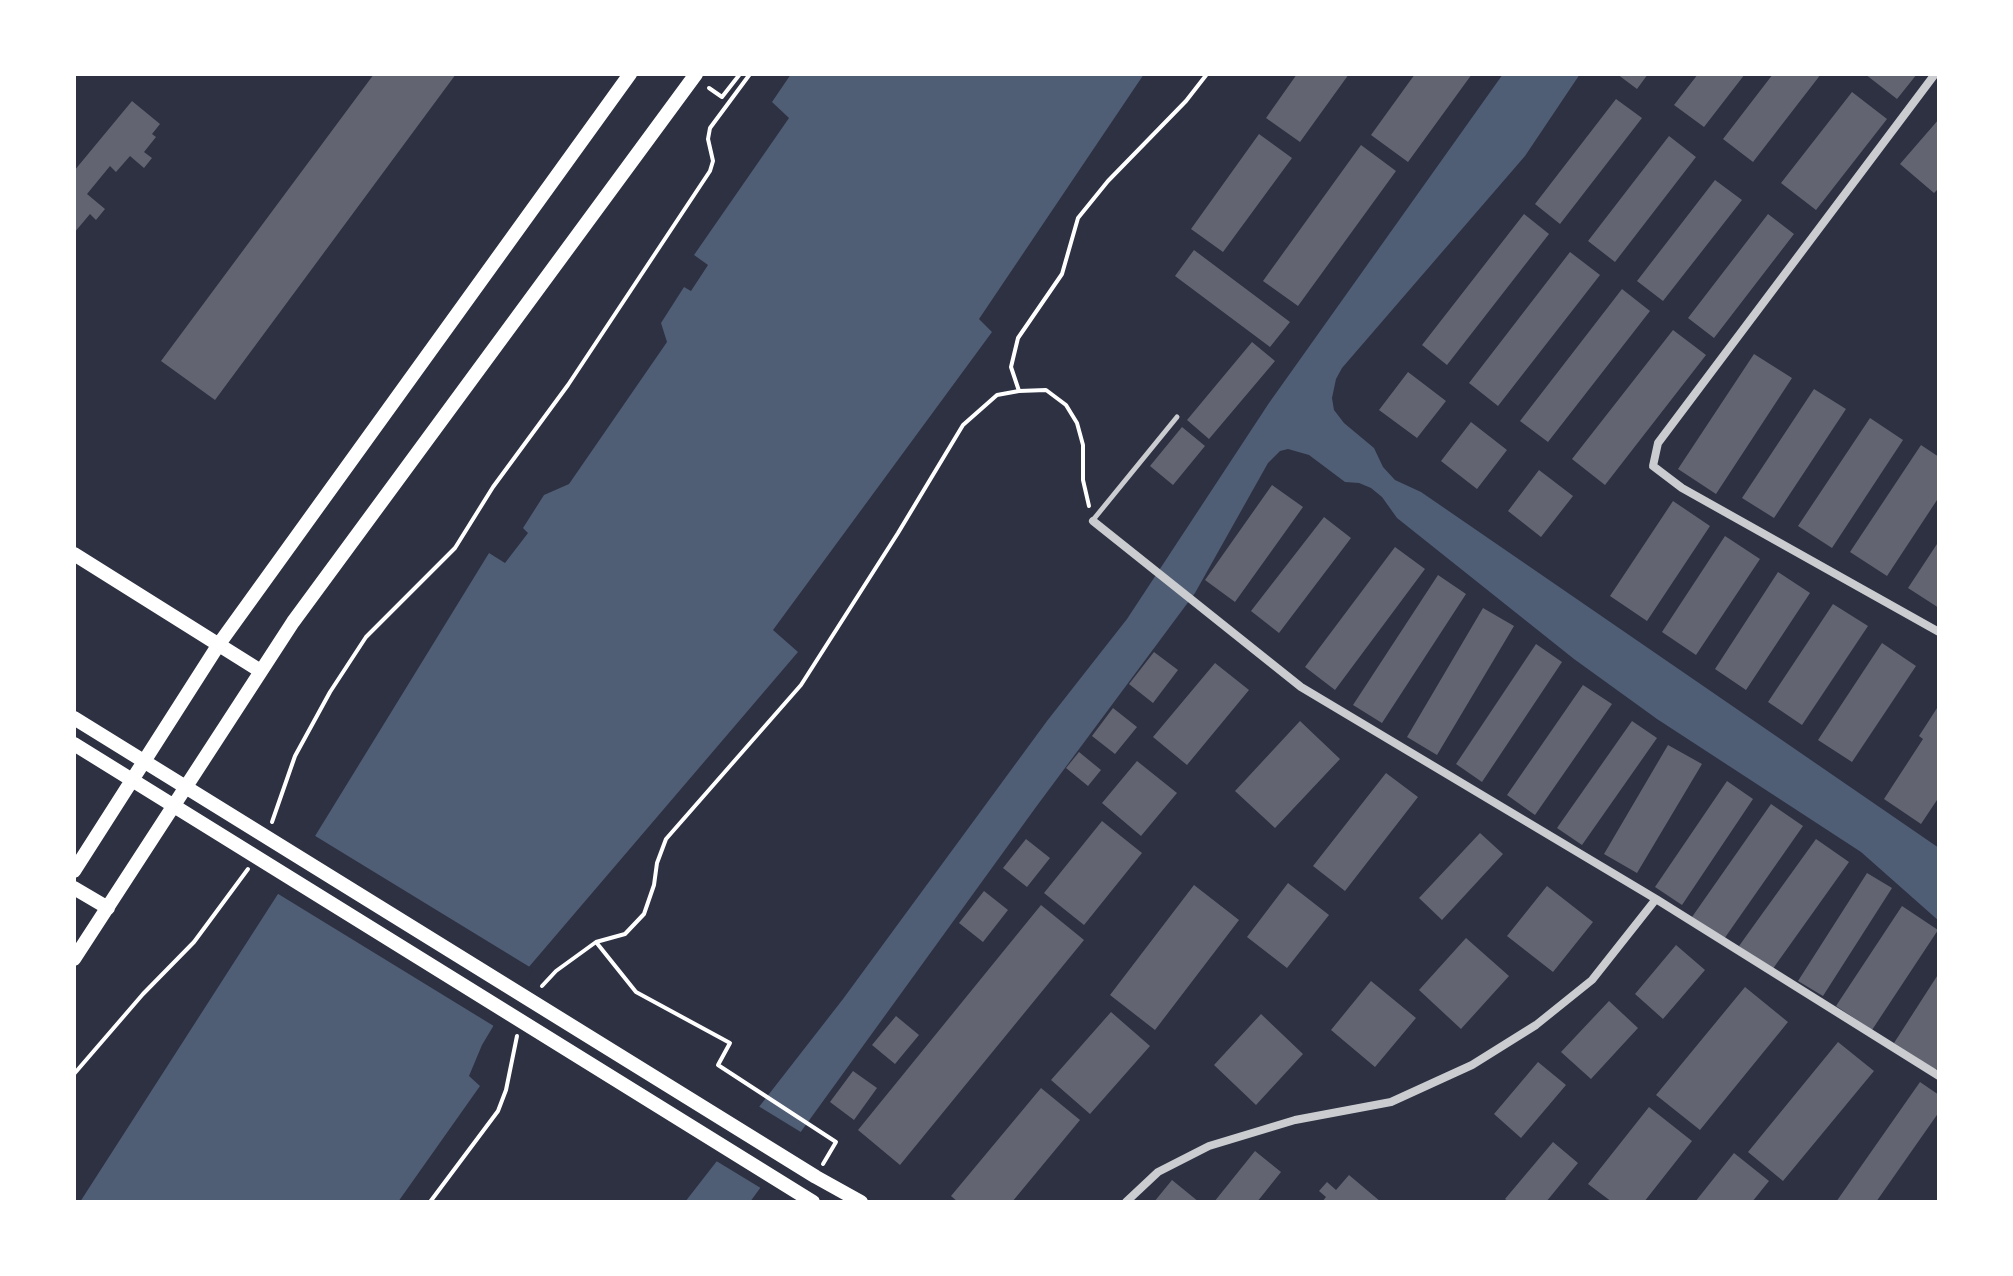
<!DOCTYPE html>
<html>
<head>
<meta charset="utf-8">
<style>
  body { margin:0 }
  #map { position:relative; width:2013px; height:1276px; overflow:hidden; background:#2d3142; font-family:"Alegreya Sans",sans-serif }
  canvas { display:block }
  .frame { position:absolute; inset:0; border:76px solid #fff; pointer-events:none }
</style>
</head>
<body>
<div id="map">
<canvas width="2013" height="1276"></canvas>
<div class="frame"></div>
</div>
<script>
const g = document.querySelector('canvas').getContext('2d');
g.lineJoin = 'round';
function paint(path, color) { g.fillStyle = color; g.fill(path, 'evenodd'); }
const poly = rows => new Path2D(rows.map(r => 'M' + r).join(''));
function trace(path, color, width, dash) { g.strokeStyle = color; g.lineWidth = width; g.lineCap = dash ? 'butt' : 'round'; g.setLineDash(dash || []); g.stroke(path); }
paint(poly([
  [791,74,1144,74,979,319,992,332,773,630,798,652,528,968,482,1045,469,1076,480,1086,398,1202,80,1202,312,841,489,553,505,563,528,533,523,528,544,495,569,484,667,342,661,323,684,287,691,291,708,265,694,255,789,118,772,102],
  [1503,74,1580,74,1525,156,1342,368,1336,379,1332,398,1334,410,1344,423,1374,448,1383,467,1395,480,1421,492,1939,848,1939,921,1861,852,1657,719,1574,659,1397,518,1382,497,1371,488,1359,483,1345,482,1309,455,1288,449,1280,451,1268,463,1195,593,1036,807,750,1202,685,1202,843,999,1047,721,1127,619,1269,403]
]), '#4f5d75');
paint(poly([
  [312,834,533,969,497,1028,275,892],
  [755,1104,804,1134,764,1190,713,1159]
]), '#2d3142');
paint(poly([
  [374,74,456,74,215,400,161,361],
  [1297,74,1349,74,1300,142,1266,118],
  [1415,74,1472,74,1408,162,1371,135],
  [1617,74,1648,74,1637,89],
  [1698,74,1745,74,1704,127,1674,105],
  [1773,74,1821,74,1753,162,1723,139],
  [1865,74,1917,74,1897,99],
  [1852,92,1887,119,1816,210,1781,183],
  [1616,99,1642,118,1560,224,1535,204],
  [132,101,160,124,152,134,156,137,144,152,152,158,144,168,130,156,116,172,110,166,87,194,105,209,96,220,90,214,74,233,74,171],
  [1939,119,1939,188,1934,193,1900,164],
  [1259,134,1292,158,1223,252,1191,229],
  [1669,136,1696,157,1615,262,1588,241],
  [1361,145,1396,171,1298,306,1263,281],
  [1715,180,1742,200,1663,301,1637,281],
  [1524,214,1549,234,1447,365,1422,345],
  [1768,214,1794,234,1714,338,1688,318],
  [1194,250,1290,322,1270,347,1175,276],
  [1570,252,1600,275,1498,406,1469,383],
  [1622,289,1650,311,1548,442,1520,421],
  [1673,330,1706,355,1605,485,1572,459],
  [1252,342,1275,361,1209,439,1187,420],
  [1754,354,1792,378,1716,494,1678,469],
  [1408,372,1446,401,1417,438,1379,410],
  [1814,389,1846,409,1774,518,1742,498],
  [1870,418,1903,440,1832,548,1798,526],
  [1471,422,1507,450,1477,489,1441,461],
  [1182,427,1205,446,1173,485,1150,466],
  [1921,445,1939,457,1939,497,1887,576,1850,552],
  [1539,470,1573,496,1541,537,1508,511],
  [1272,485,1303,507,1235,602,1205,580],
  [1673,501,1710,526,1647,621,1610,596],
  [1324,517,1351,538,1279,633,1251,611],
  [1725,536,1760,559,1696,655,1662,632],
  [1939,541,1939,608,1908,588],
  [1395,547,1425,569,1335,690,1305,667],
  [1778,572,1810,593,1746,690,1715,669],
  [1438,575,1466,594,1382,723,1353,705],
  [1833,604,1868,626,1802,725,1768,702],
  [1483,608,1514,626,1437,755,1407,737],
  [1882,643,1916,666,1852,762,1818,740],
  [1536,644,1562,662,1482,782,1456,764],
  [1154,652,1178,670,1153,703,1129,684],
  [1215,663,1249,690,1187,765,1153,737],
  [1583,685,1612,704,1535,815,1507,795],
  [1939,705,1939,797,1921,824,1884,799,1923,739,1919,736],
  [1113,708,1137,727,1115,754,1092,736],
  [1300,721,1340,759,1275,828,1235,791],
  [1632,721,1657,738,1582,845,1557,828],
  [1668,745,1702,764,1637,873,1604,854],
  [1079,752,1101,770,1088,786,1066,768],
  [1137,761,1177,793,1141,836,1102,803],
  [1386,773,1418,797,1345,891,1313,866],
  [1727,781,1753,799,1682,905,1655,887],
  [1771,804,1803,826,1724,939,1692,917],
  [1102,821,1142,853,1084,925,1044,893],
  [1480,833,1503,854,1442,920,1419,898],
  [1026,839,1050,858,1027,887,1003,868],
  [1816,839,1849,862,1772,970,1739,946],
  [1867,873,1892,888,1823,996,1798,981],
  [1288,883,1329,915,1287,968,1247,937],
  [1194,885,1239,920,1155,1030,1110,995],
  [1547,886,1593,922,1553,972,1507,936],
  [984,891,1008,910,983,942,959,923],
  [1041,905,1084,940,900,1165,858,1130],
  [1902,906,1938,930,1872,1030,1836,1006],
  [1466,938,1509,976,1461,1029,1419,990],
  [1676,945,1705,970,1663,1019,1635,994],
  [1939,973,1939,1065,1936,1070,1894,1043],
  [1371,981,1416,1018,1375,1067,1331,1030],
  [1745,987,1788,1022,1700,1130,1656,1095],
  [1609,1001,1638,1028,1591,1079,1561,1052],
  [1111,1012,1150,1046,1090,1114,1051,1080],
  [1261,1014,1303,1054,1256,1105,1214,1065],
  [896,1016,919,1035,895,1064,872,1045],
  [1838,1042,1874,1071,1783,1181,1748,1152],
  [1538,1062,1566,1085,1521,1138,1494,1114],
  [853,1071,877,1088,854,1120,830,1102],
  [1920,1082,1939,1095,1939,1112,1876,1202,1836,1202],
  [1041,1088,1080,1120,1012,1202,958,1202,951,1196],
  [1649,1107,1692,1141,1644,1202,1612,1202,1588,1184],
  [1553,1142,1578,1163,1546,1202,1509,1202,1505,1199],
  [1255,1151,1281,1172,1257,1202,1214,1202],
  [1734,1153,1769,1181,1752,1202,1695,1202],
  [1349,1175,1381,1202,1322,1202,1326,1197,1319,1191,1327,1182,1336,1190],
  [1172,1180,1199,1202,1154,1202]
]), '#626471');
trace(poly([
  [709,88,722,97,740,74],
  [1019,391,1046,390,1066,405,1077,423,1083,445,1083,480,1089,506],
  [272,822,295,756,330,692,366,637,455,548,493,487,568,385,710,171,713,161,708,139,710,128,750,74],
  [596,942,636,992,730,1043,718,1065,836,1142,823,1164],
  [542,986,556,971,596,942,625,934,644,914,654,885,657,863,666,839,801,685,898,533,963,425,997,395,1019,391,1011,367,1018,338,1062,274,1078,218,1108,181,1186,101,1207,74],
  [74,1074,143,994,194,942,248,869],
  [430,1202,498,1111,506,1090,517,1036]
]), '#fff', 4);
trace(poly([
  [1093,520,1177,417]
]), '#caccd0', 5);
trace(poly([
  [1935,74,1658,443,1653,466,1682,488,1939,632],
  [1093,521,1301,687,1656,899],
  [1126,1202,1158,1172,1209,1146,1295,1120,1391,1102,1472,1065,1536,1025,1592,980,1656,899,1939,1076]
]), '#caccd0', 8);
trace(poly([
  [74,554,259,670],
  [74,718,816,1177,861,1202],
  [74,744,813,1202],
  [74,871,219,644,630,74],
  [74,888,108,908],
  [74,959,293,622,696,74]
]), '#fff', 14);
</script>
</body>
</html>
